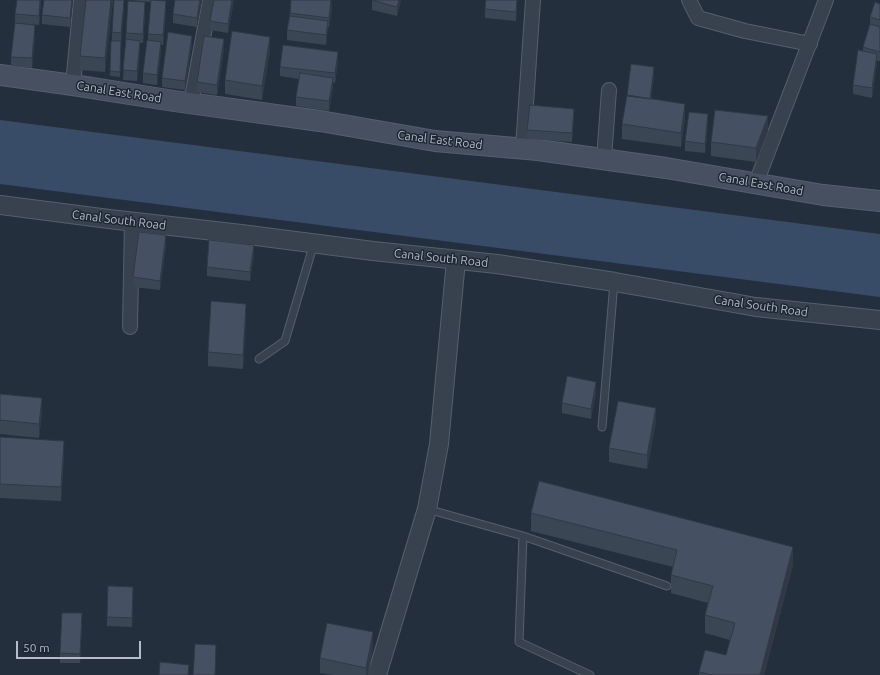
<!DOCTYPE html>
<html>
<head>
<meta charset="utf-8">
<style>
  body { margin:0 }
  #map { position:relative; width:880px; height:675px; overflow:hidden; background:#242f3e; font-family:Ubuntu,sans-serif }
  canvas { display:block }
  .scale { position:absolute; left:16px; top:641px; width:125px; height:18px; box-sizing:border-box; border:2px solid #b4bcc9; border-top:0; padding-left:5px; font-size:12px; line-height:14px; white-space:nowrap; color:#b4bcc9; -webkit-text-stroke:3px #1d2633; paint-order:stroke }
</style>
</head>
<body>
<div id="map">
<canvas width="880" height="675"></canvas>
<div class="scale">50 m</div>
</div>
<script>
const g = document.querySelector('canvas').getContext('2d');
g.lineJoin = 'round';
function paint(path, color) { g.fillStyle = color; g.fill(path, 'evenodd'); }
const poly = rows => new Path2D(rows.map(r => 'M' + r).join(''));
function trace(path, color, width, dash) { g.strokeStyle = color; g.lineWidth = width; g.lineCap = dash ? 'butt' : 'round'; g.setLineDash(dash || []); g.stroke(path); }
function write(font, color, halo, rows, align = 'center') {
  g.font = font + ' Ubuntu,sans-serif'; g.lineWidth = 3; g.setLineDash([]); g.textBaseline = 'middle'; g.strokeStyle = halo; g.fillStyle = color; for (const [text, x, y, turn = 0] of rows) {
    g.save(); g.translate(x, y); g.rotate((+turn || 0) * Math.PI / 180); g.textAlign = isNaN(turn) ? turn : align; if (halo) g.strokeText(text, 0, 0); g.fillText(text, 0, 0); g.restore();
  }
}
paint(poly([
  [0,120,880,234,880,297,0,184]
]), '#394c67');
const service = poly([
  [259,359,285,341,314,243],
  [602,427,614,282],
  [427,509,523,536,667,586],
  [523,536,519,642,590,675]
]);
const minor = poly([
  [689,0,698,18,745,31,810,44],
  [73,85,81,0],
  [191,103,210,0],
  [523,148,533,0],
  [604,159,609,90],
  [756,183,826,0],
  [130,327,132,221]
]);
const tertiary = poly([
  [0,205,109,219,241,234,373,251,497,264,615,282,756,307,880,320],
  [377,675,427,509,439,444,456,260]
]);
const secondary = poly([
  [0,75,73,85,174,101,320,121,435,141,538,150,666,168,823,195,880,201]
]);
trace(service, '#565f6c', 9);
trace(minor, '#565f6c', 16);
trace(tertiary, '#565f6c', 20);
trace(secondary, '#565f6c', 22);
trace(service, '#38414e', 7);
trace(minor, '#38414e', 14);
trace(tertiary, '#38414e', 18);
trace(secondary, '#465061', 20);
paint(poly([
  [41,0,39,25,15,23,15,14],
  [73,0,70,27,42,24,42,15],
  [86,0,113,0,105,72,80,70,80,56],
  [127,0,156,0,166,11,163,45,161,45,161,51,157,85,143,83,143,73,148,40,148,34,151,2],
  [175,0,202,0,197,27,173,23,173,14],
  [234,0,228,33,210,30,210,21],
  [372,0,401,0,397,16,372,10],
  [517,0,516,21,485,18,485,9],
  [880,4,880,61,877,61,872,98,853,94,853,85,863,51,863,47,870,25,870,17],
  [124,8,121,42,120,77,110,76,111,41,112,41,112,32],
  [332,8,329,27,328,27,326,45,287,40,287,30,290,13],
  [145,12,143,43,140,43,140,50,137,81,123,80,126,33],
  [35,35,32,68,11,66,11,57],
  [192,45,185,90,162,87,162,78],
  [224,49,217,95,197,92,197,82],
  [270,51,262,100,225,94,225,80],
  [338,61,335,83,333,82,333,87,329,111,296,106,296,97,299,79,280,76,280,67],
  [654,76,651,99,685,118,681,147,622,139,622,124],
  [574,118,572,142,527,139,527,130],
  [708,124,705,153,685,151,685,141],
  [768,131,756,162,711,156,711,142],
  [166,245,160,290,133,287,133,277],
  [254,254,250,281,207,276,207,267],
  [246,318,243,369,208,366,208,352],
  [596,391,591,419,562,413,562,403],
  [0,394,42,412,39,438,0,434],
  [656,422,647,469,609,462,609,448],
  [0,437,64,455,61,501,0,498],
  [531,513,793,565,764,675,699,675,699,672,726,655,730,640,705,633,705,615,708,603,671,593,671,575,673,567,531,531],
  [133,597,132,627,107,626,107,617],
  [82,623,80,663,60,663,60,653],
  [373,646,368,675,333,675,320,673,320,658]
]), '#3b4654');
paint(poly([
  [40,0,41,0,39,25,39,16],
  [72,0,73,0,70,27,70,18],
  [111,0,113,0,105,72,105,58],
  [124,0,124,8,121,42,121,33],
  [200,0,202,0,197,27,197,18],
  [232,0,234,0,228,33,228,24],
  [332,0,332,8,329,27,329,18],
  [399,0,401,0,397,16,397,7],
  [166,1,166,11,163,45,163,35],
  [145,2,145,12,143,43,143,34],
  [328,21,328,31,326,45,326,35],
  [35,25,35,35,32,68,32,58],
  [192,36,192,45,185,90,185,81],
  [270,37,270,51,262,100,262,86],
  [224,39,224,49,217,95,217,85],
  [140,41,140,50,137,81,137,71],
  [161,42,161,51,157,85,157,75],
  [338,52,338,61,335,83,335,73],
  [877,54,877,63,872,98,872,88],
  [654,67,654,76,650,109,650,100],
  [333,78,333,87,329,111,329,101],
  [685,104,685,118,681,147,681,133],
  [574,109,574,118,572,142,572,133],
  [708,114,708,124,705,153,705,144],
  [768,116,768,131,756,162,756,148],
  [166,235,166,245,160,290,160,281],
  [254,245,254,254,250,281,250,272],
  [246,304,246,318,243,369,243,355],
  [596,382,596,391,591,419,591,409],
  [42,398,42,412,39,438,39,424],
  [656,408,656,422,647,469,647,455],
  [64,441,64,455,61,501,61,487],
  [793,547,793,565,764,675,760,675],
  [373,632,373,646,368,675,366,675,366,668]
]), '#303945');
const building = poly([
  [17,0,40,0,39,16,15,14,17,0],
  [44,0,72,0,70,18,42,15,44,0],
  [86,0,111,0,105,58,80,56,86,0],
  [114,0,124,0,121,33,112,32,114,0],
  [151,0,166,1,163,35,148,34,151,0],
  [175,0,200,0,197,18,173,14,175,0],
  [214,0,232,0,228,24,210,21,214,0],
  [291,0,331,0,329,18,290,13,291,0],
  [372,0,399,0,397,7,372,0],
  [486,0,517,0,516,12,485,9,486,0],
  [128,1,145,2,143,34,126,33,128,1],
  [875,2,880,4,880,20,870,17,875,2],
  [290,16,328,21,326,35,287,30,290,16],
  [15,23,35,25,32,58,11,57,15,23],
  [870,24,880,27,880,52,863,47,870,24],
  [232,31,270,37,262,86,225,80,232,31],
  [168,32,192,36,185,81,162,78,168,32],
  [204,36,224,39,217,85,197,82,204,36],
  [126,39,140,41,137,71,123,70,126,39],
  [147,40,161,42,157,75,143,73,147,40],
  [111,41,121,41,120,72,110,71,111,41],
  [283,45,338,52,335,73,280,67,283,45],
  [858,50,877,54,872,88,853,85,858,50],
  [631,64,654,67,650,99,627,96,631,64],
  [300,73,333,78,329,101,296,97,300,73],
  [627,95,685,104,681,133,622,124,627,95],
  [530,105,574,109,572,133,527,130,530,105],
  [715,110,768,116,756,148,711,142,715,110],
  [689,112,708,114,705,144,685,141,689,112],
  [139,232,166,235,160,281,133,277,139,232],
  [209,240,254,245,250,272,207,267,209,240],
  [211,301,246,304,243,355,208,352,211,301],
  [567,376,596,382,591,409,562,403,567,376],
  [0,394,42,398,39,424,0,420,0,394],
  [618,401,656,408,647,455,609,448,618,401],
  [0,437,64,441,61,487,0,484,0,437],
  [539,481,793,547,760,675,713,675,699,672,705,650,726,655,735,623,705,615,713,586,671,575,677,550,531,513,539,481],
  [108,586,133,587,132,618,107,617,108,586],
  [62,613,82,613,80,654,60,653,62,613],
  [327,623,373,632,366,668,320,658,327,623],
  [195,644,216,645,215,675,193,675,195,644],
  [160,662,189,665,188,675,159,675,160,662]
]);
paint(building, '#455162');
trace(building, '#303945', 1);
write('12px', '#b4bcc9', '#1d2633', [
  ["Canal East Road",119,92,9],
  ["Canal East Road",440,140,7],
  ["Canal East Road",761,184,10],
  ["Canal South Road",119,220,7],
  ["Canal South Road",441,258,6],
  ["Canal South Road",761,306,8]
]);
</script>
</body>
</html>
